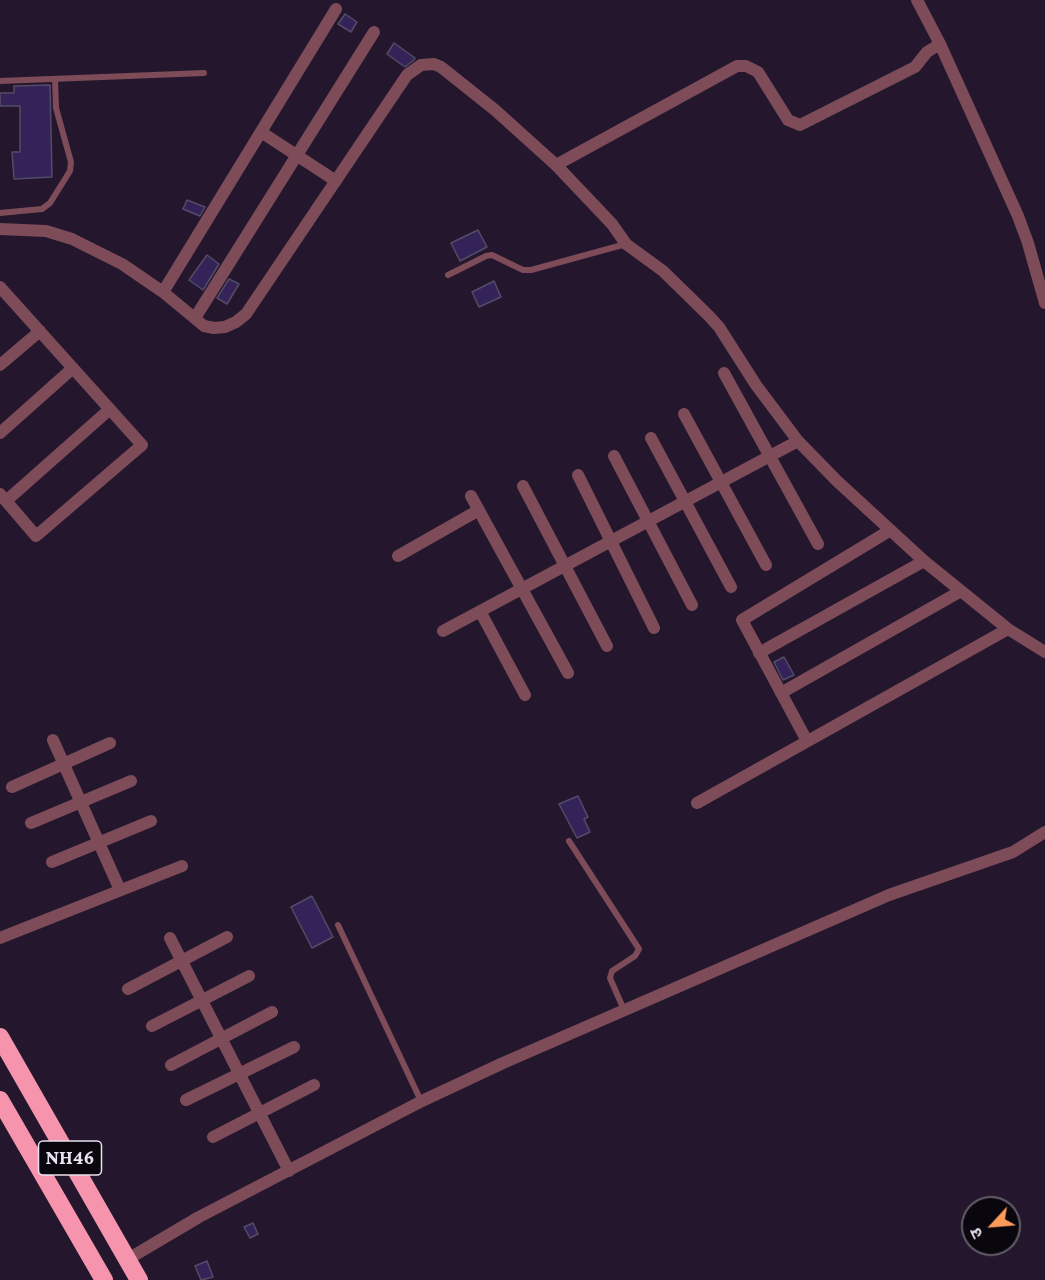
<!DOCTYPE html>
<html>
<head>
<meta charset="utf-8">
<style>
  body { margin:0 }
  #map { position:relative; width:1045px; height:1280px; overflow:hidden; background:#24172d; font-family:"Crimson Pro","Noto Sans Devanagari",serif }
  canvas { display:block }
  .north { position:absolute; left:961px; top:1196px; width:60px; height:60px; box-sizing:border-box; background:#0a060e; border:2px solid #635e68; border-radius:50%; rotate:244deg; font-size:16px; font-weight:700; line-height:24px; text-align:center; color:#e9e1f0 }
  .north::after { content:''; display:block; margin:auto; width:21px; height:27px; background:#ff9b5a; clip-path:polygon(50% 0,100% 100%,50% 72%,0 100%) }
</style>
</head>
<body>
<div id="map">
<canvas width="1045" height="1280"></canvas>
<div class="north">उ</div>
</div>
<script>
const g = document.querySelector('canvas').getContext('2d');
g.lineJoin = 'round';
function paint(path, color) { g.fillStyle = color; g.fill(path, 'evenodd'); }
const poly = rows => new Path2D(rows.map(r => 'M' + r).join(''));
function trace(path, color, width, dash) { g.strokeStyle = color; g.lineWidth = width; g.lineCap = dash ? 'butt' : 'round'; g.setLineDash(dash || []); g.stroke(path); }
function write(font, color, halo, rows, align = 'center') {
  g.font = font + ' "Crimson Pro",serif'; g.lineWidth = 4.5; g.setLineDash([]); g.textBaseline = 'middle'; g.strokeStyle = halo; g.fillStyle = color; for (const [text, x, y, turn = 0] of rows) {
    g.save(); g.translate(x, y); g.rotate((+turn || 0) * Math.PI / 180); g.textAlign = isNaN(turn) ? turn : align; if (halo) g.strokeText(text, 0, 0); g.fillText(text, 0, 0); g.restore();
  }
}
const building = poly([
  [345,14,357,22,351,32,338,24,345,14],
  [394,43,415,58,414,60,405,67,387,54,394,43],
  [50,85,52,177,14,179,12,152,20,152,20,106,0,106,0,93,14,93,14,86,50,85],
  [187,200,205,207,200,216,183,209,187,200],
  [478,230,487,247,460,261,451,243,478,230],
  [207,255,219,264,203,290,189,280,207,255],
  [229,279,239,284,227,304,217,298,229,279],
  [494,281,501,297,479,307,472,292,494,281],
  [784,657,794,675,783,680,774,662,784,657],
  [578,796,588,817,584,819,590,832,577,838,559,804,578,796],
  [312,896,333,937,312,948,291,907,312,896],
  [253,1223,258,1234,250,1238,244,1227,253,1223],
  [207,1261,213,1277,201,1280,195,1266,207,1261]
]);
paint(building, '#342358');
trace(building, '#524c67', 1.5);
trace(poly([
  [0,81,204,73],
  [0,213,42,209,50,203,70,171,71,162,56,108,55,80],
  [448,275,486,256,492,255,523,270,531,270,626,244],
  [569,841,639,949,635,956,612,971,610,978,624,1010],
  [338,925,421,1101]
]), '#7d4c58', 6);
trace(poly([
  [917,0,940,44,1018,216,1028,243,1045,303],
  [261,132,336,181],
  [556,165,737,66,746,66,758,72,788,120,800,125,915,67,927,52,940,44],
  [0,229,46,231,72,239,122,264,163,292,204,326,214,328,225,327,236,322,246,314,407,75,421,65,434,64,441,67,495,110,556,165,612,224,626,244,663,271,709,316,719,327,756,385,798,441,837,481,924,561,1008,629,1045,652],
  [0,287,142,445,36,536,0,494],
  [163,292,336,9],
  [195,318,374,32],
  [0,365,40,331],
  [724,373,818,544],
  [684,414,766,565],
  [0,433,73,368],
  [651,438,731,587],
  [614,456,692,605],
  [578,475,654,628],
  [523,486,607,646],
  [471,496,568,673],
  [6,501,110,409],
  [398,556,479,510],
  [480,611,525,695],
  [443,631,798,441],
  [759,653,924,561],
  [781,693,961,591],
  [53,740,120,890],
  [807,741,742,620,889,531],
  [12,787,110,743],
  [697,803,1008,629],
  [31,823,131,781],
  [52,862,151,821],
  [0,938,182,866],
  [170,938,289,1171],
  [128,989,227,937],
  [152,1026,249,976],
  [171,1065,272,1012],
  [186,1100,294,1047],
  [213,1137,314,1085],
  [128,1259,199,1217,422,1101,503,1063,889,895,1013,852,1045,832]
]), '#7d4c58', 12);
trace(poly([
  [0,1037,139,1280],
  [0,1100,104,1280]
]), '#f694ad', 18);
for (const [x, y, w] of [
  [70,1158,63]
]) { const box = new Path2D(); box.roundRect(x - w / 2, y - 17, w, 34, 4.5); g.fillStyle = '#0a060e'; g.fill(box); trace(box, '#e9e1f0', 1.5); }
write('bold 20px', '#e9e1f0', null, [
  ["NH46",70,1158]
]);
</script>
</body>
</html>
